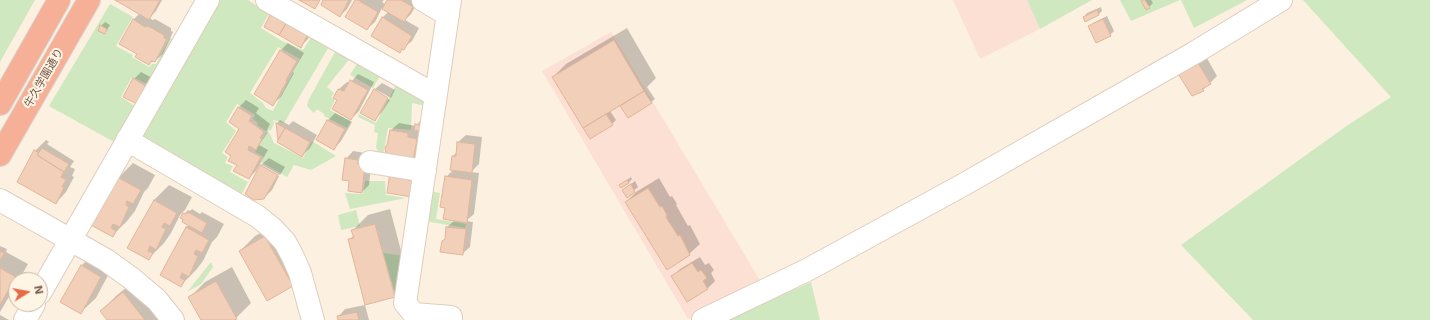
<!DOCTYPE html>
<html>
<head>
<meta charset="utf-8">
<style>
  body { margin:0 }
  #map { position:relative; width:1430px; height:320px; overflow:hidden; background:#fcf1e0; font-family:Inter,sans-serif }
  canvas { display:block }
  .north { position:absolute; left:8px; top:272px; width:40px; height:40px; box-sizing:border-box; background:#fff5e5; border:1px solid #c7b6a6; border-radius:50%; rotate:79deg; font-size:11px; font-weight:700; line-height:16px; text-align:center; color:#725748 }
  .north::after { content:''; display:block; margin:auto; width:14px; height:18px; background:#e56a45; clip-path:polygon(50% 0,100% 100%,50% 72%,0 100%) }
</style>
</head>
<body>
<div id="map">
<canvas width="1430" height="320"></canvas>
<div class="north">N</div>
</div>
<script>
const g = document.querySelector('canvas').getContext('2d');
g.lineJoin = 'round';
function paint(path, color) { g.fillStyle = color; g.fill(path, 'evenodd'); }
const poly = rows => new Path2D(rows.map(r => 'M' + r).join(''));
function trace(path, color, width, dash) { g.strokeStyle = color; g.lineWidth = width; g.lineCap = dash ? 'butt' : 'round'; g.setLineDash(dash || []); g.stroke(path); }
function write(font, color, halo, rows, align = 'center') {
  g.font = font + ' Inter,"Noto Sans JP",sans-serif'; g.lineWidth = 4; g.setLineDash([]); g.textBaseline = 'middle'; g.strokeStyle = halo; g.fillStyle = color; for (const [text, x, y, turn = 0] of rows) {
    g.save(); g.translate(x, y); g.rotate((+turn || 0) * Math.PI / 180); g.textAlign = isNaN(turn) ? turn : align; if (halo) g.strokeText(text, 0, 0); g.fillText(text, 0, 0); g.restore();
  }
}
paint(poly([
  [953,0,1027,0,1040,29,980,59],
  [611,32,761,282,688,319,542,71]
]), '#fce0d3');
paint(poly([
  [0,0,35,0,0,62],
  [216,0,248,0,269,14,261,28,282,41,303,50,312,36,330,45,284,123,273,120,274,124,271,130,266,131,257,125,258,123,253,119,255,115,237,104,226,122,236,131,222,153,228,157,225,163,233,166,230,172,248,182,240,197,142,136],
  [278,47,300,59,273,111,266,108,263,103,250,93],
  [1027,0,1092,0,1040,29],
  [1120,0,1180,0,1131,21],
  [1181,0,1247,0,1194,28],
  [1303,0,1430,0,1430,320,1253,320,1181,245,1345,127,1391,97],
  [110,4,133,17,116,46,133,55,132,57,149,67,152,64,156,64,170,38,176,41,149,85,132,77,121,97,135,106,114,142,49,106],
  [336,50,351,57,327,87,334,93,331,97,335,100,330,110,351,121,347,128,324,116,324,114,317,109,314,113,307,106,308,101],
  [358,62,381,74,373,88,350,75],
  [397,83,424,99,426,106,412,103,411,130,388,128,383,156,379,154,376,147,378,133,374,132,375,125,358,117,359,114,376,123],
  [269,132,274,143,303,158,312,141,336,156,311,170,294,165,287,177,261,162,264,157,255,152,266,133],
  [365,181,385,181,386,195,406,198,350,209,345,193,363,194],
  [430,191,440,193,436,219,466,224,465,228,425,221],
  [356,210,360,226,341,230,338,215],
  [383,253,404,256,396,296],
  [211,262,213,267,201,284,187,292],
  [811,282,820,320,727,320]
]), '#cfe8bf');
paint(poly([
  [116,0,162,0,156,11,149,18,153,20,155,19,171,28,171,31,173,32,163,54,155,61,153,61,149,64,138,54,133,20,140,13],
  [325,0,352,0,347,9,340,16,333,12,333,11],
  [356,0,384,0,382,2,385,4,388,0,419,0,411,14,405,20,419,28,412,41,400,51,382,18,388,12,382,8,375,22,367,29],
  [1144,0,1151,0,1153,3,1149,7],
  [1101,7,1102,11,1099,14,1084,17,1087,13],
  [272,14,315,26,308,39,301,46],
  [1107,16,1114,31,1110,35,1089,27,1093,23],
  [105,22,110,25,105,33,101,26],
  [627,28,656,78,647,87,655,99,651,102,621,106,625,102,610,111,616,120,612,124,553,77,566,64],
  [288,43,304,53,293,72,294,73,281,97,273,104,280,51],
  [1204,53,1217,76,1203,90,1192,95,1178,72],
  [141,72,154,79,137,103,134,79],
  [358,74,374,82,359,111,351,119,338,99,335,97,339,89,347,82,350,83],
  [382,83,395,90,391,98,375,89],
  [375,89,375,91,390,100,382,112,375,120],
  [246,100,259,108,256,113,270,124,267,130,268,132,259,145,268,150,256,171,249,178,232,155,240,129,230,122,239,107],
  [335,113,352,122,341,141,334,149,317,140,328,120],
  [280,120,289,125,293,121,317,135,310,148,302,156,279,140,277,123],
  [420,121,423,122,422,126,418,131,423,132,420,153,413,160,391,130,399,123,416,126],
  [466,135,482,137,479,164,471,172,479,173,474,214,466,221,473,222,470,247,462,254,442,241,446,238,447,227,455,220,446,207,446,177,453,170,453,156,457,152,458,142],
  [46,140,49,142,47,144,74,161,70,167,75,169,72,176,74,177,66,192,56,203,35,151],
  [353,151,365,153,372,157,369,185,362,192,351,181,346,159],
  [269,158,285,167,280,175,262,165,262,167,279,176,272,190,264,198,246,193,261,165],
  [133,163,155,175,148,188,144,192,135,211,127,221,112,236,92,225,118,178],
  [631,177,632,179,629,182,620,185],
  [659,178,670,197,672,196,677,204,676,205,688,226,690,225,700,244,689,254,626,202,636,192],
  [635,181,638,187,627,196,623,190],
  [169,185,192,197,185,210,180,215,171,233,164,243,149,258,129,247,154,200],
  [192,209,200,214,202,212,224,224,217,237,212,242,203,261,196,270,181,285,161,274,186,227,189,225,182,217,188,210,190,211],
  [390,209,409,281,394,297,349,240,354,235,353,230,368,215],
  [281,222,293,285,240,251,255,236],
  [0,246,7,249,6,252,28,264,19,280,16,280,16,285,0,312],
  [96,251,115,262,96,298,80,313,81,266],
  [700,257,705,265,709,263,714,270,711,273,715,281,708,288,688,301,673,276,680,269],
  [232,267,251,303,236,318,232,320,203,320,190,297,205,282],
  [138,278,173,320,109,320,101,311,116,296],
  [365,305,369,320,339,320,338,317,345,309],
  [0,315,9,320,0,320]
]), '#0003');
const building = poly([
  [115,0,160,0,149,20,115,0],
  [299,0,320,0,315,9,299,0],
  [323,0,349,0,340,17,321,5,323,0],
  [355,0,358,0,378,12,367,30,345,17,355,0],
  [387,0,401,0,413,7,404,22,382,9,387,0],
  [1143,0,1145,0,1150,8,1146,10,1141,1,1143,0],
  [1097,10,1099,15,1085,22,1083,17,1097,10],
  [271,13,287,22,279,35,264,27,271,13],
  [382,17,412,36,404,50,402,49,400,53,371,36,382,17],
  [133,19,145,27,148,26,164,35,164,38,167,39,155,62,151,61,149,65,135,57,137,54,119,44,133,19],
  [1103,19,1111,36,1096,43,1088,26,1103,19],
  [287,22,308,34,301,48,279,35,287,22],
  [100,25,107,29,105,34,98,31,100,25],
  [614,40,644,91,583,128,552,77,614,40],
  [280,50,297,61,286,80,287,81,273,106,254,94,280,50],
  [1196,60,1211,84,1202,89,1204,91,1192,96,1177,72,1196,60],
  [133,78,147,87,137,104,123,97,133,78],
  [350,80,368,90,351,120,332,109,337,100,333,98,338,89,344,91,350,80],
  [374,89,388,98,375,121,360,113,374,89],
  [644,91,652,103,628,118,620,106,644,91],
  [238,107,252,116,249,121,264,132,260,138,262,139,256,150,249,146,248,150,261,157,249,179,233,171,237,165,228,161,231,156,225,152,239,129,229,122,238,107],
  [606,114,613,125,590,139,583,128,606,114],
  [327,120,345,129,334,150,316,140,327,120],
  [276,123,285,128,278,140,276,123],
  [415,124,420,125,419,131,414,130,415,124],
  [285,128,310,142,302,157,277,142,285,128],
  [390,130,408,133,408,137,417,139,413,161,386,155,385,147,387,145,390,130],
  [457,142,475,144,472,173,450,170,452,156,456,156,457,142],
  [42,148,69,164,64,172,37,155,42,148],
  [34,150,39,153,37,155,64,172,61,177,66,180,62,187,64,188,56,204,17,182,34,150],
  [345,158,358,160,358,164,365,164,362,193,348,191,349,181,342,180,345,158],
  [260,165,278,175,264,199,254,200,245,194,260,165],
  [390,172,408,174,408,180,414,181,412,197,387,193,390,172],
  [445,176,472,180,467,223,443,219,445,208,440,207,445,176],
  [117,177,141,190,133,204,127,201,126,205,129,207,120,227,113,224,111,228,116,231,113,237,91,225,117,177],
  [627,180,629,183,621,188,619,185,627,180],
  [631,184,635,192,627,198,622,190,631,184],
  [648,188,660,207,662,206,667,215,666,217,678,236,680,235,690,255,667,270,625,202,648,188],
  [154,200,177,213,170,226,164,223,162,227,166,229,156,250,150,246,148,251,153,253,149,260,127,248,154,200],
  [188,212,207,223,202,233,182,222,183,219,180,218,183,213,186,214,188,212],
  [375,224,395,297,365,305,348,239,354,238,351,230,375,224],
  [186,227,209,240,202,253,196,250,194,254,198,256,189,277,182,273,180,278,185,280,181,287,160,275,186,227],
  [446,227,466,229,463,255,440,252,442,241,445,239,446,227],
  [265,236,293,286,267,301,239,251,265,236],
  [0,251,4,253,0,261,0,251],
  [692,263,698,272,701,270,707,278,703,281,708,289,687,302,671,276,692,263],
  [81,265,101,277,81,314,60,302,81,265],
  [0,268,16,277,0,305,0,268],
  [216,281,237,319,234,320,201,320,188,297,216,281],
  [123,292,145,320,107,320,100,311,123,292],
  [357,312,359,320,338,320,337,316,357,312]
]);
paint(building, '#f1cfb8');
trace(building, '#e3b598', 1);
const minor = poly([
  [267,0,435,95],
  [423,0,448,15],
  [450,0,405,303,414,314,451,317,451,320],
  [127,140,257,216,272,228,285,242,293,257,300,273,313,320],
  [370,162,425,171],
  [0,200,106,260,131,278,157,300,173,320],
  [40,293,208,0],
  [25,320,34,304],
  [703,320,807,270,961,186,1194,53,1281,0]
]);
const highway = poly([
  [0,104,59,0],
  [0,155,89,0]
]);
trace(minor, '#dfcdbc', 24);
trace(highway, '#dad3cf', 24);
trace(minor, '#fff', 22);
trace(highway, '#f6b097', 22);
write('11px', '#725748', '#fff5e5', [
  ["牛久学園通り",44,78,-60]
]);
</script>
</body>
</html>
